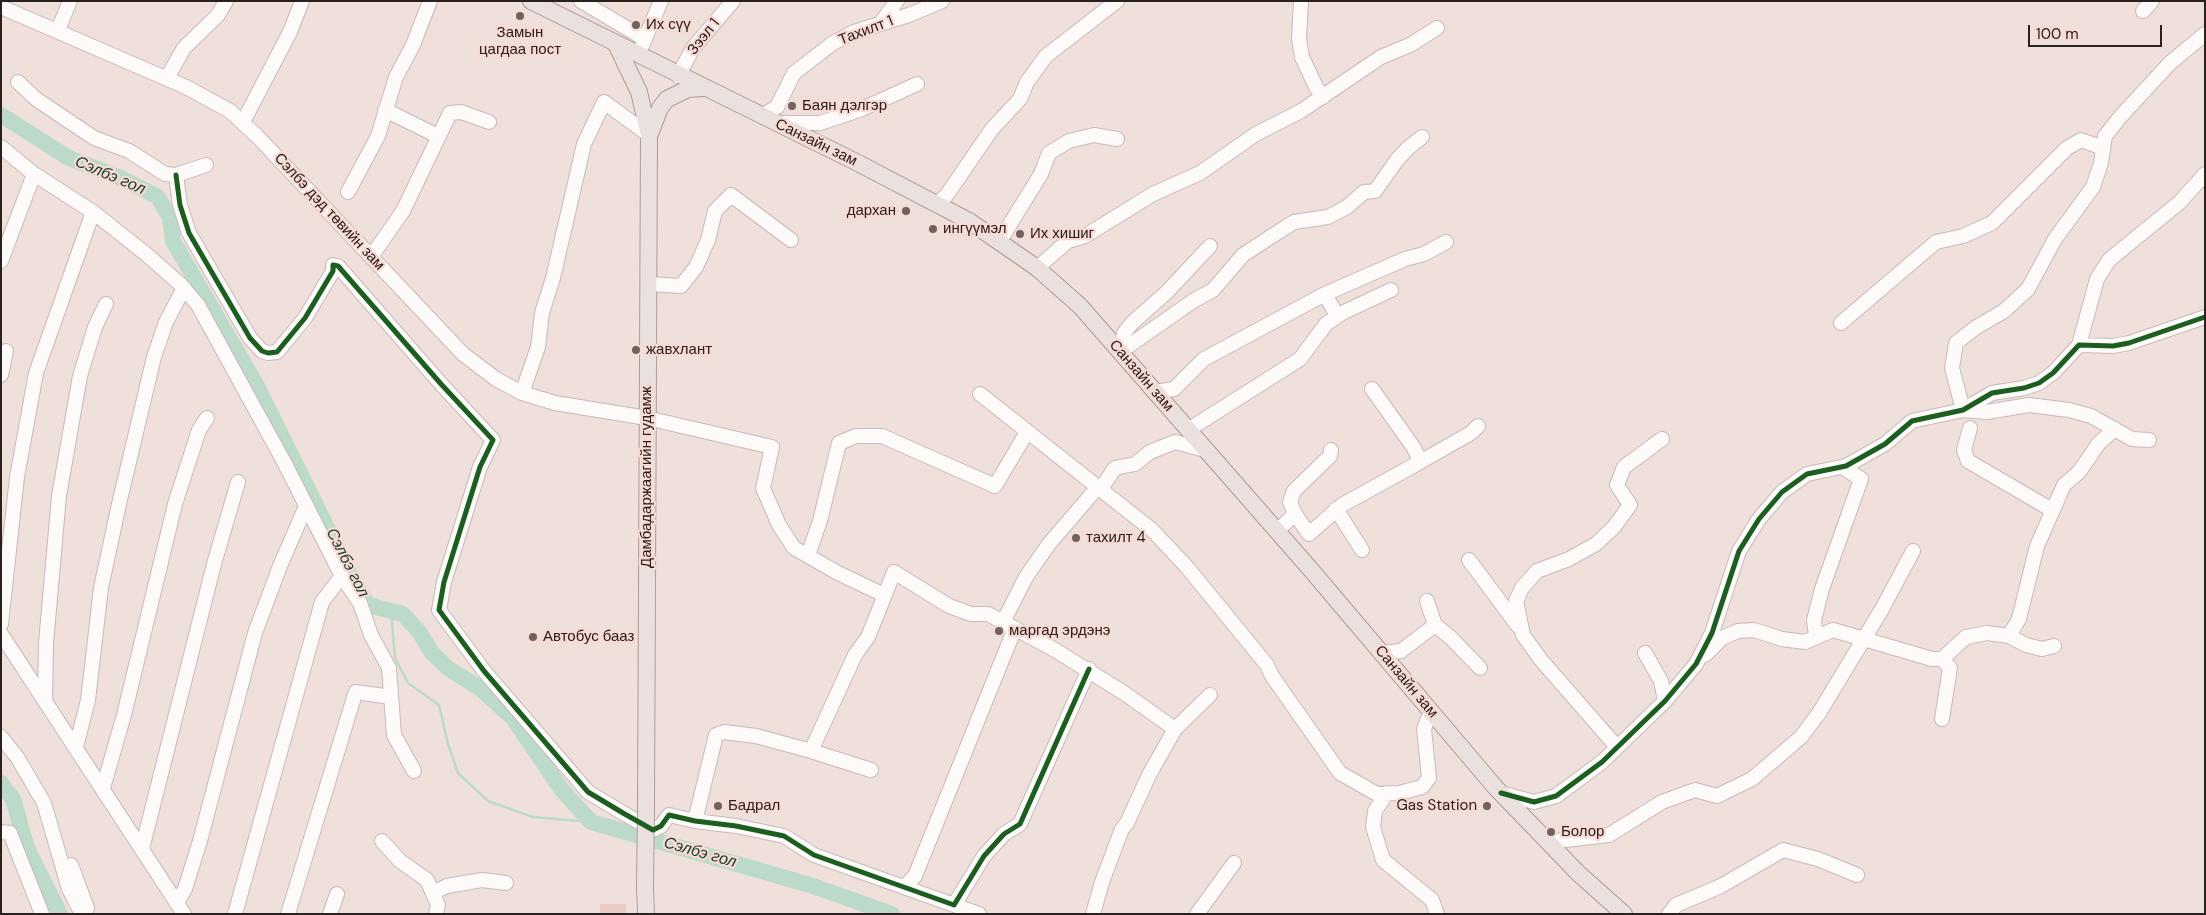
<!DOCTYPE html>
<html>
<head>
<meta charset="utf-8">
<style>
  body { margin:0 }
  #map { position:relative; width:2206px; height:915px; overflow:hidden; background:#f0e0dc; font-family:"DM Sans",sans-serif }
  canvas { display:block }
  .frame { position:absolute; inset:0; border:2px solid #2a201e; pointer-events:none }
  .scale { position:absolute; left:2028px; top:25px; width:134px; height:22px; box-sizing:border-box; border:2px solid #2a201e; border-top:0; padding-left:6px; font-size:15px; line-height:18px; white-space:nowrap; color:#2a201e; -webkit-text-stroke:4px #f8dad4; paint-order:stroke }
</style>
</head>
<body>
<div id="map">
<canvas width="2206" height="915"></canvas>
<div class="frame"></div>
<div class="scale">100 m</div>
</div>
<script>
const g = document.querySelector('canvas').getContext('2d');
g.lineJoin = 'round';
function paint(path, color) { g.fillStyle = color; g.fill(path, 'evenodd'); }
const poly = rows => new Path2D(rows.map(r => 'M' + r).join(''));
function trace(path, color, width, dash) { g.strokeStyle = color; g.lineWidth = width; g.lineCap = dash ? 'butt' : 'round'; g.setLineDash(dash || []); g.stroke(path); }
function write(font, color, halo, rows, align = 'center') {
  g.font = font + ' "DM Sans",sans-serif'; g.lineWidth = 4.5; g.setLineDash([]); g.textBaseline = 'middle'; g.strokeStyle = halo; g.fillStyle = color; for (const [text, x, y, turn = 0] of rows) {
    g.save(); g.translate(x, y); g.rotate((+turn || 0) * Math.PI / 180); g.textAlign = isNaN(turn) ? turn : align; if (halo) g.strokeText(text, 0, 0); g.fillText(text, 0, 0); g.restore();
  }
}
paint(poly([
  [600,904,626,904,626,914,600,914]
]), '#eaccc5');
trace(poly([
  [391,611,395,658,408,683,439,705,448,744,458,773,488,801,533,817,591,822]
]), '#bcdaca', 2.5);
trace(poly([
  [1,115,69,158,121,178,158,197,170,218,173,241,257,386,353,580,368,605,403,614,420,633,432,653,449,669,481,689,513,718,561,789,591,822,810,885,892,914],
  [1,783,13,799,27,848,60,914]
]), '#bcdaca', 16);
const minor = poly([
  [581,1,645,39],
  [1301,1,1299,39,1302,57,1316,87,1323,97],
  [1,7,186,87,230,111,257,136,463,354,496,379,522,393,555,403,647,418,772,447,763,488,779,525,794,548,838,573,884,595],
  [2143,11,2152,1],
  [880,24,897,1],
  [58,30,70,1],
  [642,46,661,1],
  [678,76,693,48,733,1],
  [167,78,184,48,218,15,226,1],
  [18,82,36,99,94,138,129,151,165,174,176,175,206,165],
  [385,110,438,136],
  [761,116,777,107,794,73,833,43,854,32,909,15,942,1],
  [243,122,290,32,302,1],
  [778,123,820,123,862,109,917,84],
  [1,147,34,174,93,212,146,254,180,284,198,305,284,462,343,578,360,603,371,635,389,668,394,735,414,771],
  [176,175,180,205,189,233,250,338,262,351,268,353,277,352,305,318,333,271,333,265,338,266,441,384,493,440,480,467,444,582,439,610,484,671,588,792,623,813,653,830,661,826,669,815,695,821,736,826,784,836,814,855,954,905,984,856,1004,834,1020,824,1089,669],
  [348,192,378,136,396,77,413,45,430,1],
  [936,204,946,196,992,129,1020,99,1027,82,1046,56,1117,1],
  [999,242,1041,174,1049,153,1069,141,1094,135,1117,139],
  [1210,246,1167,292,1132,323,1124,333,1120,352,1193,301,1213,290,1243,255,1272,236,1294,222,1328,217,1347,207,1364,192,1375,191,1397,160,1408,148,1422,137],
  [371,257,403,211,450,113,461,112,489,122],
  [1,261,34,174],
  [1037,268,1068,241,1085,236,1153,194,1200,173,1256,134,1301,111,1381,57,1410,45,1437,28],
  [649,284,681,286,696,267,708,240,715,211,731,195,791,240],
  [1325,294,1337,316],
  [1841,323,1936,242,1963,236,1992,223,2067,148,2081,140,2103,148],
  [2079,345,2097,279,2109,260,2180,202,2205,174],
  [1,375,6,351],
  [1155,392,1174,389,1204,359,1325,294,1405,259,1424,254,1446,242],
  [522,393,538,347,542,313,553,278,584,144,604,102,649,135],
  [980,394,1152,530,1186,566,1267,665,1272,676,1340,773,1377,794,1399,793,1422,787,1429,778,1424,729,1431,711],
  [1970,428,1964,450,1968,461,2052,510],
  [1188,430,1300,359,1326,324,1342,313,1391,290],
  [2149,440,2132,439,2091,416,2069,410,2029,405,1987,412,1963,410,1952,368,1956,343,1975,328,2004,311,2028,289,2055,239,2093,187,2101,163,2105,136,2121,116,2170,63,2205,34],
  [1420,462,1471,433,1478,426],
  [1100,490,1115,468,1135,464,1150,452,1175,442,1205,450],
  [1336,509,1362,550],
  [1295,514,1290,502,1294,491,1330,456,1331,450],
  [1277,531,1295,514,1309,534,1342,505,1420,462,1414,448,1372,389],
  [808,555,820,521,839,443,856,436,882,436,995,486,1027,432],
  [1469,560,1518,626],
  [1427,601,1435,625],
  [1003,622,1026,577,1049,544,1097,488],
  [1,624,17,477,36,373,93,212],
  [1,634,184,914],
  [2009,636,2019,619,2037,546,2064,485,2079,472,2099,443,2115,429],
  [1816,637,1814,620,1822,589,1861,479,1842,467],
  [1382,653,1401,651,1435,625,1451,638,1480,668],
  [1645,653,1661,681,1665,701],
  [1705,655,1722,638,1738,631,1754,630,1782,639,1805,642,1833,630,1932,659,1942,659,1966,637,1987,633,2009,636,2026,645,2042,649,2054,646],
  [45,700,46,643,59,496,80,376,95,327,106,304],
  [1942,719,1950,668,1942,659],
  [1175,729,1210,695],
  [1,737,17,757,44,803,69,889,82,914],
  [76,747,88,700,101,588,119,504,154,357,166,322,184,288],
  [1617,747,1541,660,1523,635,1516,601,1522,588,1537,571,1569,559,1596,544,1614,527,1630,505,1617,485,1624,467,1662,439],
  [811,751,871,770],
  [103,788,124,715,175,504,199,430,207,418],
  [1387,793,1375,811,1373,827,1383,860,1432,900,1437,914],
  [1501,793,1534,802,1556,796,1602,762,1665,701,1696,664,1712,633,1739,551,1759,519,1782,492,1807,474,1846,466,1885,444,1912,421,1963,410,1992,393,2024,388,2039,383,2053,373,2079,345,2113,346,2129,343,2205,317],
  [695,821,716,735,724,732,756,736,811,751,855,655,868,637,894,572,949,606,971,614,988,614,1055,650,1124,693,1175,729,1149,775,1127,823,1122,829,1102,882,1093,914],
  [1,832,10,833,42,914],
  [382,841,400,861,427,880,438,905,436,914],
  [1548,842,1609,835,1662,802,1695,790,1717,796,1752,779,1801,737,1819,713,1882,609,1913,551],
  [142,849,214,564,238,482],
  [71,865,87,908],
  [905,886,915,876,1015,628],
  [434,892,447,886,482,880,506,883],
  [177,902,185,889,200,841,255,633,280,566,306,506],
  [954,905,979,914],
  [235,914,322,602,338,581,343,578],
  [288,914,355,694,356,692,391,697],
  [330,914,337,894],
  [1197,914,1234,863],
  [1669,914,1676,905,1721,886,1783,850,1818,859,1857,875]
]);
const major = poly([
  [531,1,856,162,969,221,1037,268,1080,306,1312,571,1495,787,1578,873,1624,914],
  [617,46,639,92,649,135,646,807],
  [650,134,660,108,667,99,688,89,703,88],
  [645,888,646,914]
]);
trace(minor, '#c7bab8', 16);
trace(major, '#ad9b97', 18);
trace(minor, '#fdfafa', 14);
trace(major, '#eae1df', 16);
const majorBridge = poly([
  [645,888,646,807]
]);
trace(majorBridge, '#ad9b97', 18, []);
trace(majorBridge, '#eae1df', 16);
trace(poly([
  [176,175,180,205,189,233,250,338,262,351,268,353,277,352,305,318,333,271,333,265,338,266,441,384,493,440,480,467,444,582,439,610,484,671,588,792,623,813,653,830,661,826,669,815,695,821,736,826,784,836,814,855,954,905,984,856,1004,834,1020,824,1089,669],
  [1501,793,1534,802,1556,796,1602,762,1665,701,1696,664,1712,633,1739,551,1759,519,1782,492,1807,474,1846,466,1885,444,1912,421,1963,410,1992,393,2024,388,2039,383,2053,373,2079,345,2113,346,2129,343,2205,317]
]), '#1b5e20', 5);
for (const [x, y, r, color] of [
  [520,16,5,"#6f6360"],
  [636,25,5,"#6f6360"],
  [792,106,5,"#6f6360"],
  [906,211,5,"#6f6360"],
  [933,229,5,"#6f6360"],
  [1020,234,5,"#6f6360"],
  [636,350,5,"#6f6360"],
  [1076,538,5,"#6f6360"],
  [999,631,5,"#6f6360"],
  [533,637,5,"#6f6360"],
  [718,806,5,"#6f6360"],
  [1487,806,5,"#6f6360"],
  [1551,832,5,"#6f6360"]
]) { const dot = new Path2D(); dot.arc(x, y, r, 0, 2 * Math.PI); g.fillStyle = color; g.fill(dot); trace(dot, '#f8dad4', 2); }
write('15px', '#2a201e', '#f8dad4', [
  ["Их сүү",646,25],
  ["Замын",520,33,"center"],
  ["цагдаа пост",520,50,"center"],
  ["Баян дэлгэр",802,106],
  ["дархан",896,211,"right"],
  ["ингүүмэл",943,229],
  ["Их хишиг",1030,234],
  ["жавхлант",646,350],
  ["тахилт 4",1086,538],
  ["маргад эрдэнэ",1009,631],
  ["Автобус бааз",543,637],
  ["Бадрал",728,806],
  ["Gas Station",1477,806,"right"],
  ["Болор",1561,832]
], 'left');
write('15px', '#2a201e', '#f8dad4', [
  ["Тахилт 1",866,31,-21],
  ["Зээл 1",704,37,-52],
  ["Санзайн зам",816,143,26],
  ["Сэлбэ дэд төвийн зам",329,212,47],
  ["Санзайн зам",1141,376,49],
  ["Дамбадаржаагийн гудамж",647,477,-90],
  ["Санзайн зам",1406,682,50]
]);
write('italic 16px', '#133c2e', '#f8dad4', [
  ["Сэлбэ гол",110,176,23],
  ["Сэлбэ гол",347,563,63],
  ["Сэлбэ гол",700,853,16]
]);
</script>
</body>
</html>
